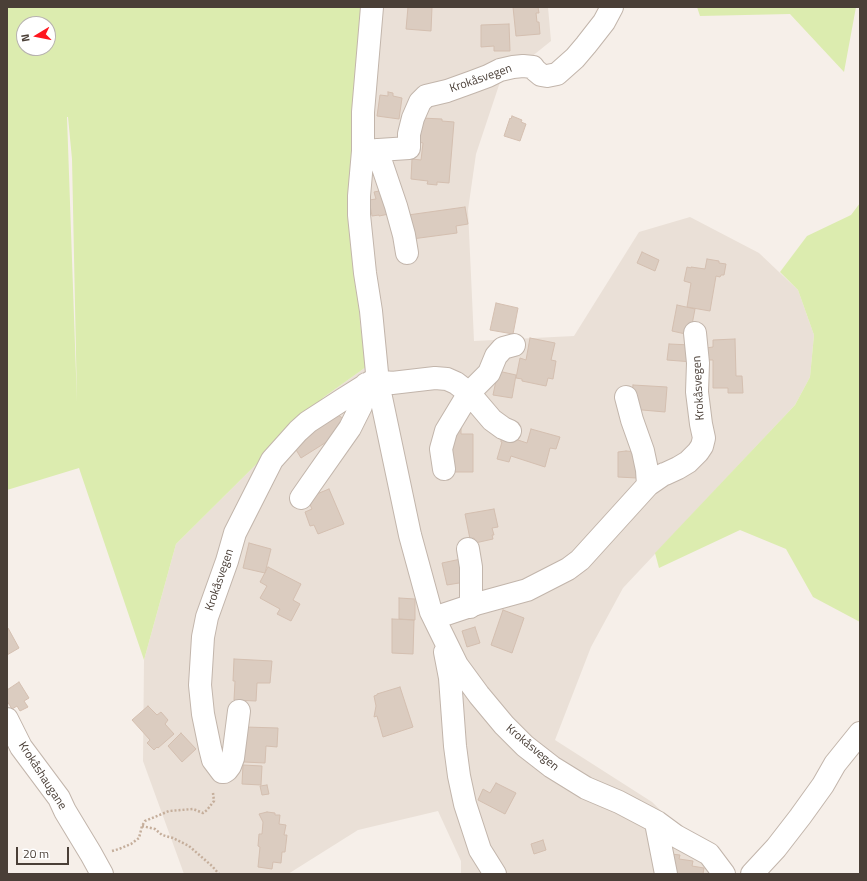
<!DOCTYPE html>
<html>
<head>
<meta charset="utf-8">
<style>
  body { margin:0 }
  #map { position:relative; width:867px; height:881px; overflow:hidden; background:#f6efe9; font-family:"Titillium Web",sans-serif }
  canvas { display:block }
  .frame { position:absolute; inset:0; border:8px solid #4a3f37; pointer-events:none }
  .north { position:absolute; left:16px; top:16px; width:40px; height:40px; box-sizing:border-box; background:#fff; border:1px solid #b7b2af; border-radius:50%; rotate:260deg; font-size:11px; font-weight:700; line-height:16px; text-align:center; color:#4a3f37 }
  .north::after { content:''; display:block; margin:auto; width:14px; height:18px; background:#ff171f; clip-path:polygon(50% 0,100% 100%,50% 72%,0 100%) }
  .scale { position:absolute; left:16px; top:847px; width:53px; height:18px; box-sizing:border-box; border:2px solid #4a3f37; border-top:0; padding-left:5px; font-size:12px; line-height:14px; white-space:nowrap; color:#4a3f37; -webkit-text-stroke:3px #fff; paint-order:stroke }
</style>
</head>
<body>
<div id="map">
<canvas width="867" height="881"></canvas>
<div class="frame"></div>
<div class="north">N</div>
<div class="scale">20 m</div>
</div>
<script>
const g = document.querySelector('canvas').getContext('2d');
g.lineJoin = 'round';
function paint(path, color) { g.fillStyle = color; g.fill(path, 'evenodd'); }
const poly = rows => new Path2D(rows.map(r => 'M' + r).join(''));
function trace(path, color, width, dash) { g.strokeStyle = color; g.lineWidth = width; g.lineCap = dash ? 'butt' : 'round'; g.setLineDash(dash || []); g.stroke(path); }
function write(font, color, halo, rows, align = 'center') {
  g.font = font + ' "Titillium Web",sans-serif'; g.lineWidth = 3; g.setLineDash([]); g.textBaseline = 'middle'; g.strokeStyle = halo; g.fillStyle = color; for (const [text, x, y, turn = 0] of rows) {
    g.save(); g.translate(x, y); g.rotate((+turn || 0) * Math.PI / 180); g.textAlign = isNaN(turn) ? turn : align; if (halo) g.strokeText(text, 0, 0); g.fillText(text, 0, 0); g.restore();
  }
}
paint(poly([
  [367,7,548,7,551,41,500,82,476,154,468,210,474,341,574,336,639,232,690,217,759,253,798,290,814,335,810,377,795,405,623,588,591,647,555,740,652,802,697,846,712,874,461,874,461,861,438,811,358,830,288,874,184,874,143,761,144,660,176,544,324,397,366,367,360,323,356,224]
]), '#eae0d7');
paint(poly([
  [7,7,367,7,356,224,360,323,366,367,324,397,176,544,144,660,79,468,7,490],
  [24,24,48,24,48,48,24,48],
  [68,117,72,159,77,402,67,117],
  [697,7,856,7,844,72,790,14,700,16],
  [860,203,860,622,813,597,786,549,740,530,659,568,655,553,795,405,810,377,814,335,798,290,780,272,807,236,851,215]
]), '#dcecaf');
const building = poly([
  [408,7,432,7,431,31,406,29,408,7],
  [513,7,538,7,539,13,536,13,537,22,539,22,540,34,516,36,513,7],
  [509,24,510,51,494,51,494,46,481,47,481,25,509,24],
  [388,92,393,93,393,96,402,98,399,119,377,116,380,95,388,96,388,92],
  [512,116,522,120,521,122,526,124,520,141,504,136,510,118,511,119,512,116],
  [421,118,442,119,442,121,454,122,449,183,437,182,437,185,427,184,428,181,411,179,412,159,421,160,423,143,419,142,421,118],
  [389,189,394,213,379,216,379,215,372,216,369,200,376,199,374,192,389,189],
  [465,207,468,224,456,226,457,233,412,239,408,215,465,207],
  [642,252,659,260,655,271,637,263,642,252],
  [707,259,719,261,719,263,726,264,724,275,721,275,720,277,716,276,710,311,687,307,691,283,684,281,687,267,691,268,691,267,705,269,707,259],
  [496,303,518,308,513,334,490,330,496,303],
  [677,305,695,309,690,335,672,331,677,305],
  [530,338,555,343,551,360,556,361,553,379,548,378,546,386,522,381,522,379,516,378,520,358,526,360,530,338],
  [735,339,736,376,742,376,743,393,728,393,728,388,713,388,713,360,706,360,706,348,713,347,713,340,735,339],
  [669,344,691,345,693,362,667,360,669,344],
  [498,371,516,375,512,398,493,395,498,371],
  [633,385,667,387,665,412,631,409,633,385],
  [331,410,348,422,336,436,301,458,295,448,331,410],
  [461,424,461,434,473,434,473,472,449,472,450,434,461,424],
  [531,429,560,437,556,449,550,448,545,467,511,456,509,462,497,459,502,442,501,442,501,438,514,442,515,439,527,443,531,429],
  [626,451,638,452,637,478,618,477,618,452,626,451],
  [329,489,344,524,318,534,314,525,310,526,305,512,312,509,307,498,329,489],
  [494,509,498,527,492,528,494,535,492,535,493,539,475,543,474,538,470,539,465,514,494,509],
  [249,543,271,549,265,573,243,568,249,543],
  [461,559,465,582,447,585,442,563,461,559],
  [268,567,301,584,293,600,300,604,291,621,277,614,280,609,260,598,267,586,260,582,268,567],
  [399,598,415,599,415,620,399,619,399,598],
  [503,610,524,618,512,653,491,645,503,610],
  [392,619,414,620,413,654,392,653,392,619],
  [475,627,480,643,467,647,462,631,475,627],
  [7,628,8,628,19,648,7,655,7,628],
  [234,659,272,661,270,683,257,683,256,701,234,700,235,681,233,681,234,659],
  [19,682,29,698,24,701,28,707,20,711,17,706,12,709,7,701,7,690,19,682],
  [400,687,413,727,383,737,377,716,374,717,376,706,374,696,377,695,377,694,400,687],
  [148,706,157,715,161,712,168,720,165,724,174,734,158,748,157,747,154,750,147,743,150,740,132,720,148,706],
  [245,727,278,728,277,747,266,746,265,763,244,762,245,727],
  [181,733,196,749,182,762,168,746,181,733],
  [243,765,262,766,261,785,242,784,243,765],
  [496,783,516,793,505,814,478,800,483,789,490,793,496,783],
  [267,785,269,794,262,795,260,786,267,785],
  [267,812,275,813,275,815,280,815,279,824,286,825,284,835,287,835,285,852,282,852,281,863,273,862,272,869,258,867,260,847,258,846,259,834,262,834,263,822,259,814,267,812],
  [543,840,546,850,534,854,531,844,543,840],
  [671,854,680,855,679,859,693,861,692,866,704,868,703,874,675,874,671,854]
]);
paint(building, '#dbccc0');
trace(building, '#d4bfb0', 1);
const minor = poly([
  [372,7,363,112,363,151,359,196,359,215,365,273,371,311,378,383,410,535,431,612,457,665,479,695,504,725,525,746,552,767,586,788,619,802,657,822,676,836,709,854,724,874],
  [377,150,396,206,404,235,407,253],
  [363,151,409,148,409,134,413,118,420,102,426,96,447,91,472,82,488,76,500,70,513,67,523,66,533,67,535,70,541,75,547,76,557,74,575,58,586,45,604,22,612,7],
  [626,397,632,420,643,451,647,470,648,485],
  [444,469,441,449,446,431,469,393,489,373,496,356,503,348,514,345],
  [301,498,310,485,350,428,361,406,365,393,366,384],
  [468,549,471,567,471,599,470,607],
  [434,618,476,604,527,590,568,569,580,560,648,485,664,474,665,474,678,468,688,462,698,452,702,446,704,438,701,424,697,392,698,363,695,333],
  [445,652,450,678,455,746,459,776,465,804,480,850,495,874],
  [239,711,233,758,230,766,227,770,224,772,222,772,213,760,210,748,203,714,200,685,203,637,207,617,227,561,235,533,272,460,298,431,308,422,342,400,377,378,384,382,392,383,435,378,447,379,456,383,469,393,492,420,503,428,510,431],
  [7,719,21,747,59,798,65,811,91,854,102,874],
  [657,822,657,828,666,874],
  [752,874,776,848,800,817,823,785,835,764,860,733]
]);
trace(minor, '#c2b5ab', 24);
trace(poly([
  [142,826,155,829,162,835,173,838,189,846,212,866,219,874],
  [112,851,119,849,131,844,139,838,142,826,145,821,169,811,193,809,203,813,207,810,214,801,213,793]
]), '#c5ae9b', 2.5, [2, 2]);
trace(minor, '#fff', 22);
write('12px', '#4a3f37', '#fff', [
  ["Krokåsvegen",481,79,-19],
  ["Krokåsvegen",699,388,-93],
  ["Krokåsvegen",220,580,-71],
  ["Krokåsvegen",532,748,40],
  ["Krokåshaugane",42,776,57]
]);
</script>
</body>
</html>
